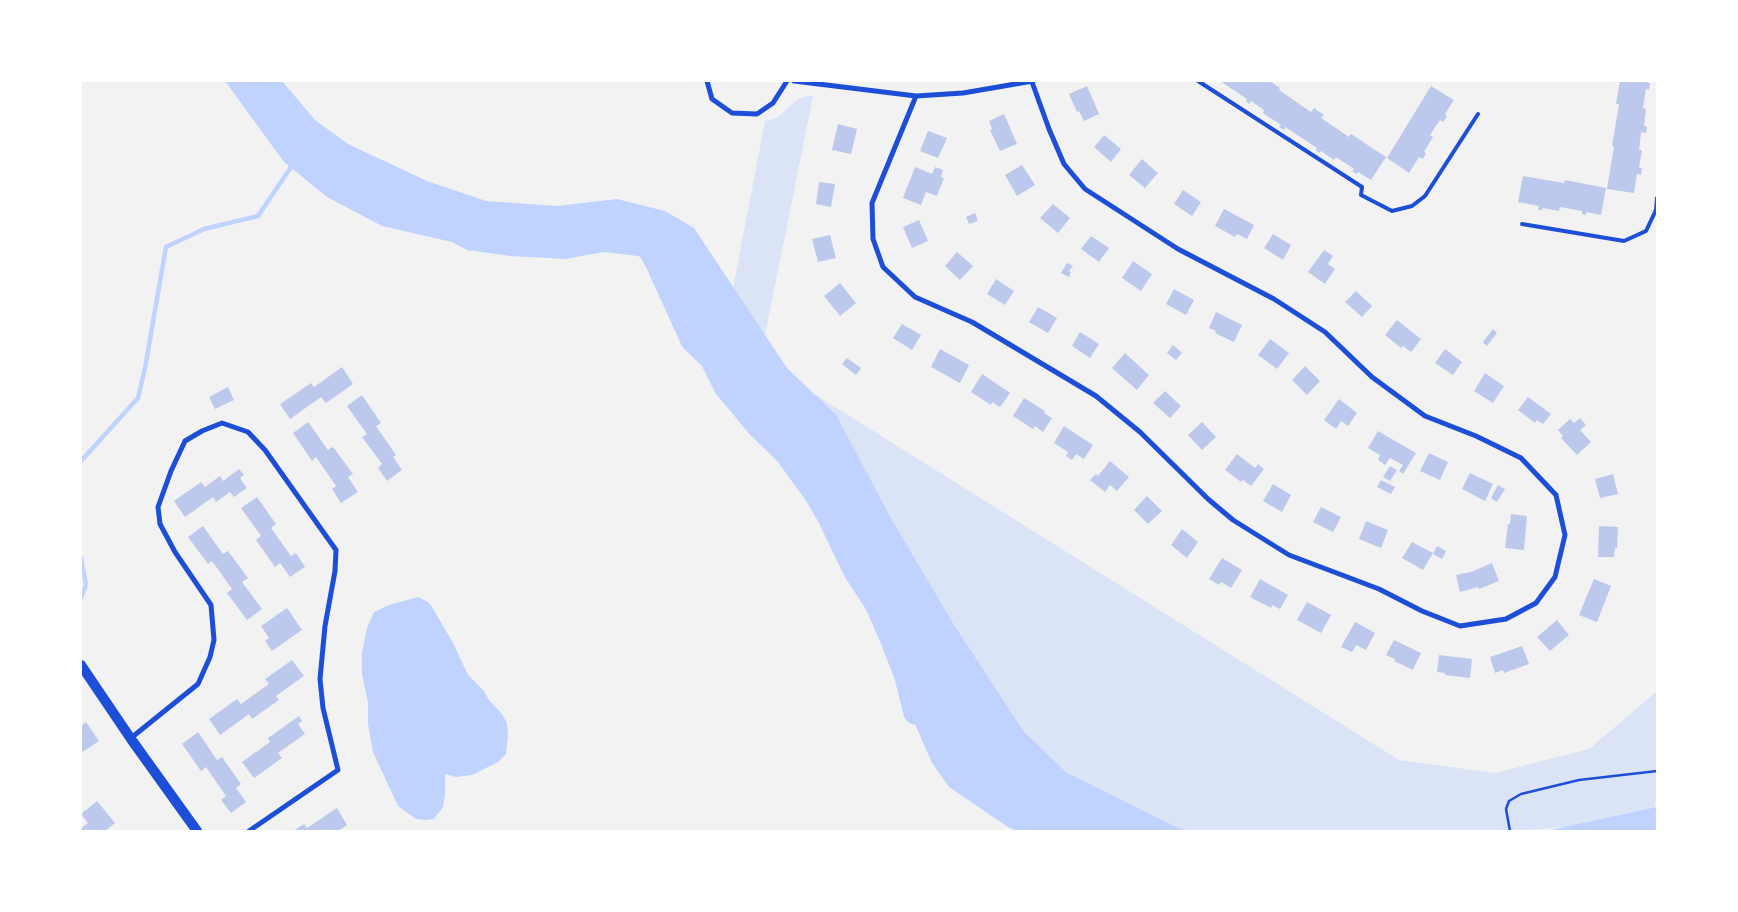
<!DOCTYPE html>
<html>
<head>
<meta charset="utf-8">
<style>
  body { margin:0 }
  #map { position:relative; width:1738px; height:912px; overflow:hidden; background:#f2f2f2; font-family:Ubuntu,sans-serif }
  canvas { display:block }
  .frame { position:absolute; inset:0; border:82px solid #fff; pointer-events:none }
</style>
</head>
<body>
<div id="map">
<canvas width="1738" height="912"></canvas>
<div class="frame"></div>
</div>
<script>
const g = document.querySelector('canvas').getContext('2d');
g.lineJoin = 'round';
function paint(path, color) { g.fillStyle = color; g.fill(path, 'evenodd'); }
const poly = rows => new Path2D(rows.map(r => 'M' + r).join(''));
function trace(path, color, width, dash) { g.strokeStyle = color; g.lineWidth = width; g.lineCap = dash ? 'butt' : 'round'; g.setLineDash(dash || []); g.stroke(path); }
paint(poly([
  [806,96,813,96,760,360,1399,760,1495,773,1589,749,1657,691,1657,791,1653,819,1520,831,1137,831,971,751,885,557,721,351,765,121,777,118,797,100]
]), '#dbe4f7');
paint(poly([
  [225,81,282,81,315,120,348,144,427,181,486,201,557,206,617,199,665,211,694,228,787,368,836,415,892,520,954,625,1024,732,1067,773,1176,827,1188,831,1017,831,1008,827,949,787,932,763,914,722,907,685,908,666,897,614,861,551,846,536,840,523,782,455,710,340,687,295,665,269,638,256,604,252,565,259,510,256,467,250,452,242,382,226,327,197,284,162],
  [418,597,428,602,432,607,453,643,468,675,484,691,489,700,502,714,507,723,508,734,506,754,498,762,472,775,456,777,445,774,445,794,443,807,434,819,425,820,416,819,398,806,373,752,368,724,368,703,362,674,362,653,367,628,374,612,389,605],
  [1657,807,1657,831,1546,831]
]), '#bfd3fe');
trace(poly([
  [81,461,138,398,145,368,166,247,204,229,258,216,293,164],
  [81,558,86,585,81,598]
]), '#bfd3fe', 4.5);
trace(poly([
  [642,235,645,236,660,264,694,339,713,357,727,385,761,426,788,452,817,492,830,514,857,570,878,602,893,636,908,675,917,711]
]), '#bfd3fe', 28);
paint(poly([
  [1220,81,1270,81,1280,88,1279,90,1311,112,1314,108,1324,115,1321,118,1349,137,1351,134,1386,157,1371,180,1358,172,1357,174,1352,171,1354,169,1336,157,1334,160,1321,151,1319,153,1316,150,1317,148,1285,127,1284,130,1279,127,1281,125,1263,113,1264,110,1251,101,1249,104,1246,101,1247,99],
  [1620,81,1648,81,1647,83,1650,83,1649,90,1646,89,1643,108,1646,109,1644,126,1647,127,1646,133,1641,132,1639,150,1642,150,1639,168,1642,168,1641,175,1637,174,1634,193,1607,189,1614,147,1612,146,1619,104,1616,104],
  [1087,86,1099,114,1084,121,1079,111,1077,112,1069,94],
  [1431,86,1454,100,1445,114,1447,116,1443,122,1440,120,1430,135,1433,137,1424,152,1426,153,1423,159,1419,157,1409,173,1387,158],
  [1004,114,1017,144,1000,151,990,130,992,129,989,121],
  [838,124,857,129,851,154,832,150],
  [928,131,947,138,938,158,920,151],
  [1104,135,1121,149,1111,162,1094,147],
  [1142,159,1158,173,1145,188,1129,175],
  [1022,165,1035,185,1017,196,1005,175],
  [915,167,932,174,935,167,943,170,941,177,944,178,937,196,926,192,921,205,903,198],
  [1523,176,1564,183,1565,180,1606,188,1601,215,1586,212,1586,215,1582,214,1582,211,1560,207,1559,211,1543,208,1542,210,1538,210,1539,206,1518,202],
  [819,182,835,184,831,207,816,204],
  [1183,190,1201,202,1192,216,1174,204],
  [1053,204,1070,218,1058,233,1040,218],
  [1224,209,1254,225,1247,239,1237,234,1235,237,1215,226],
  [975,213,978,221,969,224,966,217],
  [919,220,928,241,912,248,903,227],
  [1273,234,1291,245,1283,260,1264,248],
  [830,235,836,258,818,262,812,239],
  [1091,236,1109,248,1099,262,1081,249],
  [1324,250,1333,256,1328,264,1335,269,1325,284,1308,272],
  [957,252,973,266,960,280,945,266],
  [1133,261,1152,274,1141,291,1122,278],
  [1067,263,1073,266,1069,271,1071,272,1069,277,1061,273],
  [996,279,1014,291,1005,305,987,294],
  [840,283,856,303,840,316,824,296],
  [1174,289,1194,300,1186,315,1166,304],
  [1356,291,1372,306,1362,317,1345,302],
  [1038,307,1057,318,1048,333,1029,322],
  [1216,312,1242,325,1234,342,1215,333,1216,331,1209,328],
  [1397,320,1421,339,1411,352,1403,346,1401,348,1385,335],
  [902,324,921,335,912,350,893,338],
  [1493,329,1497,333,1487,346,1483,342],
  [1080,332,1099,344,1090,358,1072,346],
  [1270,339,1289,353,1277,369,1258,355],
  [1173,345,1182,353,1176,360,1167,353],
  [940,349,969,365,960,383,931,367],
  [1445,349,1462,362,1453,375,1435,363],
  [1125,353,1149,375,1137,390,1112,368],
  [847,358,861,368,856,375,842,364],
  [1305,366,1320,381,1307,395,1292,380],
  [342,367,353,384,326,403,321,397,290,419,280,404,311,383,314,387],
  [1485,373,1504,386,1493,403,1474,391],
  [982,374,1010,393,1000,407,992,402,991,405,971,392],
  [228,387,234,400,215,409,209,397],
  [1165,391,1181,406,1170,418,1153,403],
  [362,395,381,423,376,426,396,455,393,457,402,470,387,481,378,468,382,464,362,437,367,434,347,406],
  [1528,397,1551,414,1543,424,1537,420,1535,423,1518,410],
  [1024,398,1045,411,1044,413,1052,418,1043,432,1035,426,1033,429,1013,416],
  [1339,399,1357,413,1348,426,1341,421,1336,429,1324,420],
  [1580,418,1586,425,1580,430,1591,442,1577,455,1561,438,1563,436,1558,430,1570,419,1574,423],
  [308,422,328,450,333,447,353,474,348,477,358,492,341,503,332,489,336,486,316,457,312,461,293,433],
  [1202,422,1216,437,1202,450,1188,435],
  [1064,426,1093,445,1084,459,1076,454,1072,460,1066,456,1068,452,1054,443],
  [1378,431,1416,453,1403,474,1399,471,1403,465,1390,458,1385,465,1378,460,1380,455,1368,448],
  [1429,453,1448,462,1440,480,1420,471],
  [1237,454,1255,468,1258,464,1264,469,1251,486,1243,480,1241,482,1225,470],
  [1110,461,1129,477,1117,491,1110,485,1105,492,1090,480,1096,474,1098,476],
  [1390,466,1397,470,1390,481,1383,477],
  [239,469,244,475,240,478,247,488,234,497,230,492,216,502,213,497,185,517,174,501,201,482,205,487,220,476,223,481],
  [1470,473,1493,484,1485,501,1462,489],
  [1613,474,1618,494,1600,498,1595,479],
  [1381,480,1395,487,1391,494,1377,487],
  [1273,484,1291,495,1282,512,1263,501],
  [1498,485,1505,489,1497,502,1491,498],
  [1147,496,1162,511,1148,524,1134,510],
  [257,497,276,524,271,528,291,556,296,553,305,567,290,577,280,563,275,567,256,540,261,536,241,508],
  [1321,507,1341,517,1333,532,1313,522],
  [1511,514,1527,516,1524,550,1505,548,1508,524,1510,524],
  [1366,521,1388,530,1381,548,1359,539],
  [203,526,223,554,228,551,248,578,242,582,262,609,247,620,227,593,232,589,212,561,208,564,188,537],
  [1599,526,1618,527,1617,548,1615,548,1614,557,1598,557],
  [1182,529,1198,542,1187,558,1171,545],
  [1412,542,1433,553,1423,570,1402,558],
  [1437,546,1446,551,1442,559,1433,554],
  [1222,558,1242,570,1231,588,1221,582,1219,585,1209,579],
  [1492,563,1499,581,1479,589,1478,587,1460,592,1456,575,1471,572],
  [1260,579,1288,595,1280,609,1272,605,1271,608,1250,597],
  [1594,579,1611,586,1597,622,1579,615],
  [1307,602,1331,615,1321,633,1297,620],
  [287,608,302,630,272,651,265,641,269,638,261,626],
  [1557,620,1569,635,1550,651,1537,637],
  [1355,622,1375,633,1366,650,1356,645,1352,652,1341,647],
  [1394,640,1421,653,1413,670,1394,661,1395,659,1386,655],
  [1522,646,1529,664,1504,673,1503,670,1495,673,1490,657],
  [1439,655,1472,659,1470,678,1445,675,1445,673,1437,672],
  [292,660,304,676,276,696,279,700,252,719,249,714,220,735,209,719,237,699,241,704,269,684,265,679],
  [299,716,302,721,298,724,305,734,278,753,282,758,254,778,242,762,270,742,268,738],
  [86,722,99,741,81,753,81,726],
  [198,732,217,760,222,757,241,784,236,788,246,802,231,813,221,800,226,796,206,767,201,771,182,744],
  [97,801,115,823,105,831,81,831,81,828,88,823,81,814],
  [337,808,347,825,338,831,293,831,304,824,307,828]
]), '#bdc9ec');
trace(poly([
  [1510,831,1506,809,1509,801,1521,794,1579,780,1657,771]
]), '#1d4ed8', 2.5);
trace(poly([
  [1198,81,1362,187,1361,195,1392,211,1412,206,1425,196,1478,114],
  [1522,224,1624,241,1646,231,1656,210,1657,198]
]), '#1d4ed8', 4);
trace(poly([
  [707,81,712,99,732,113,757,114,773,103,787,81],
  [794,81,916,96,963,93,1033,81],
  [916,96,872,203,873,239,883,267,915,297,972,322,1096,396,1140,432,1208,499,1233,520,1289,555,1379,589,1422,611,1460,626,1506,619,1536,603,1555,577,1565,535,1556,495,1521,458,1476,436,1425,416,1372,377,1325,332,1274,299,1178,249,1085,189,1064,164,1049,129,1032,82],
  [131,738,198,684,210,657,214,640,211,605,175,552,160,524,158,507,171,471,185,441,202,431,222,423,248,432,265,450,336,550,335,571,325,626,320,679,323,708,338,770,249,831]
]), '#1d4ed8', 5);
trace(poly([
  [81,665,131,739,197,831]
]), '#1d4ed8', 10);
</script>
</body>
</html>
